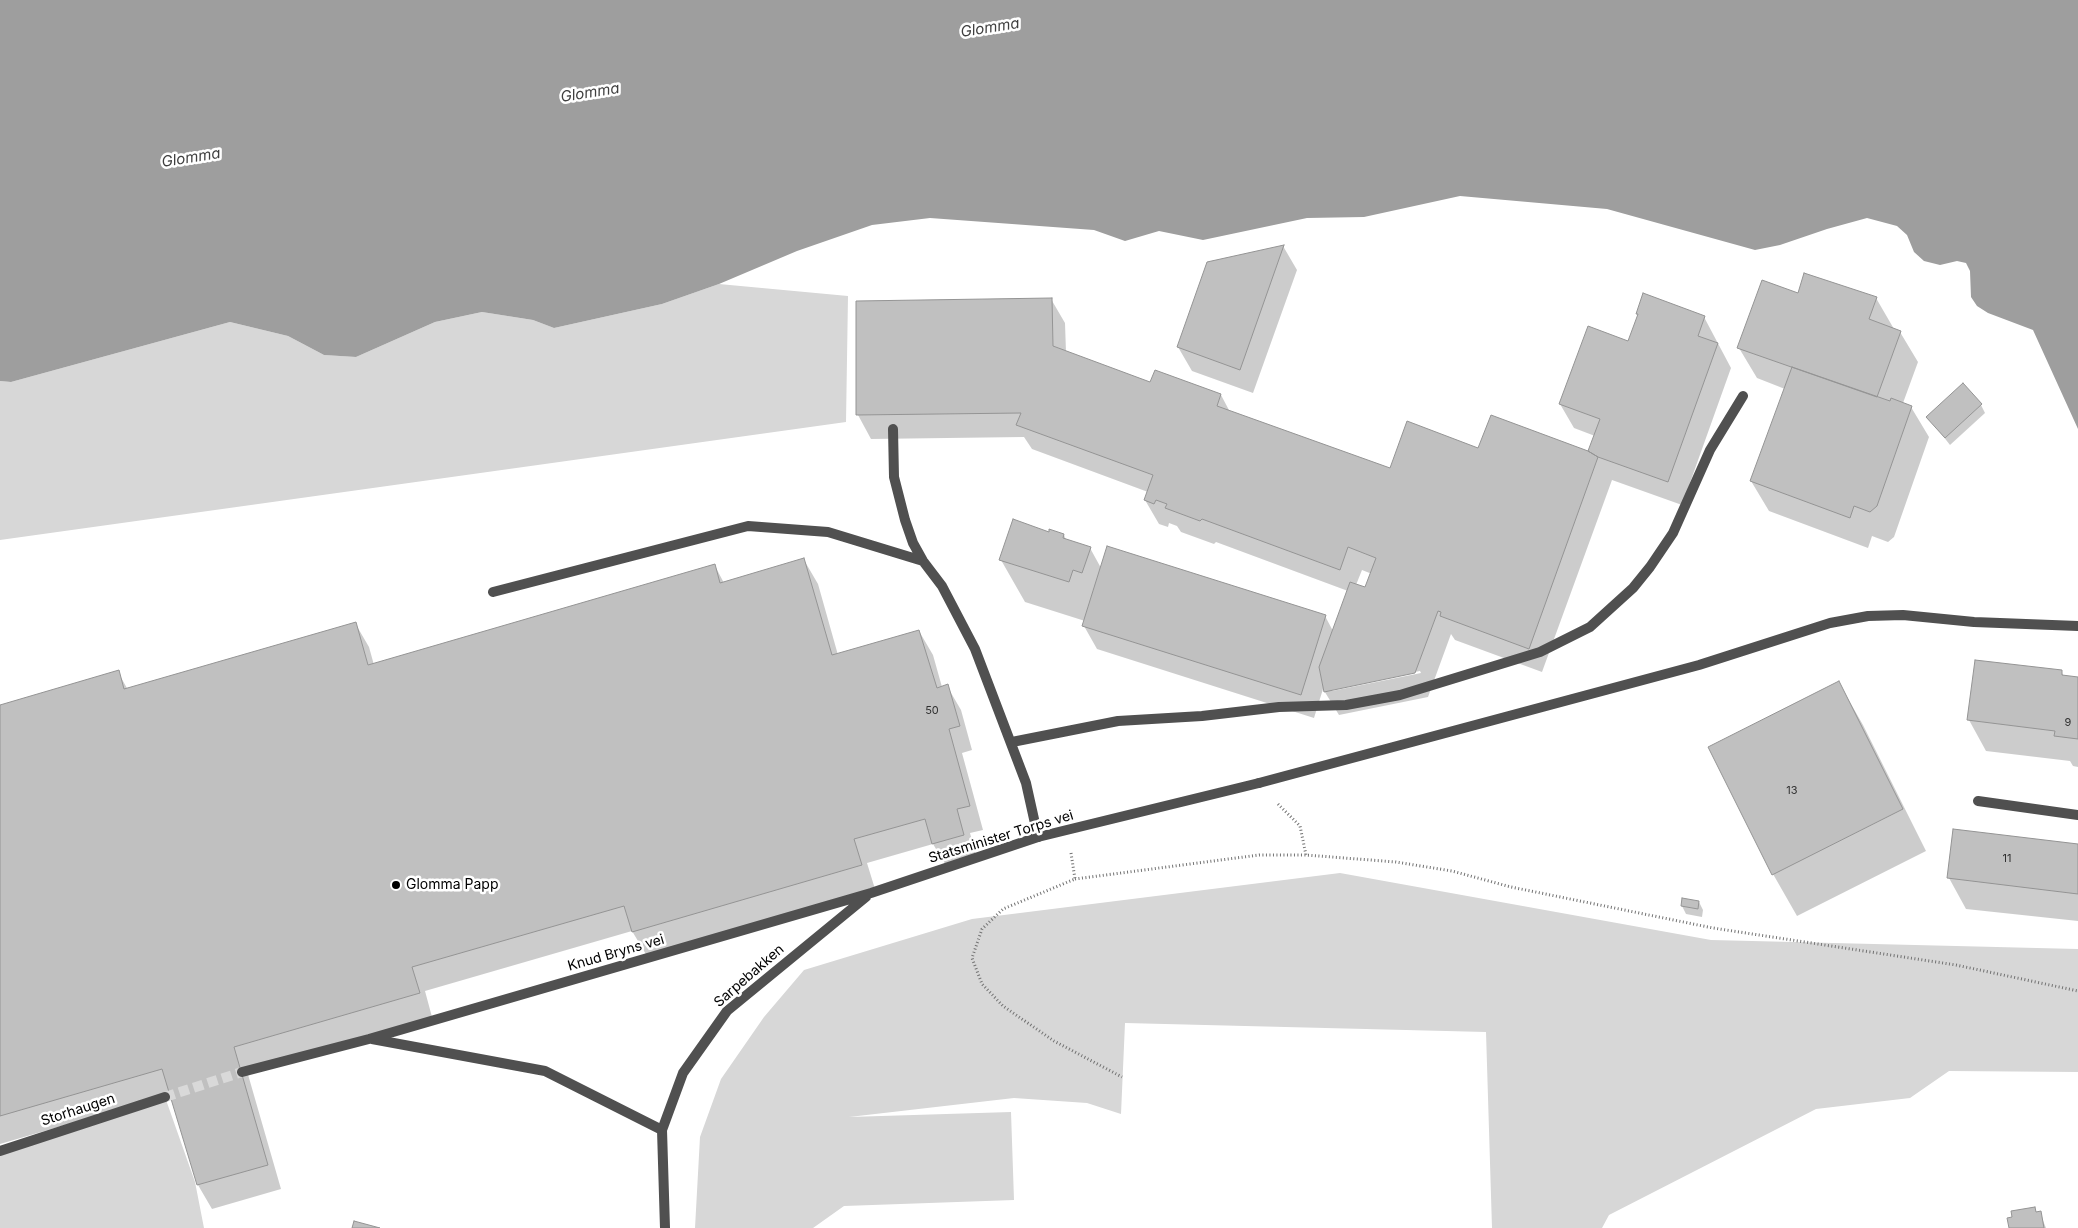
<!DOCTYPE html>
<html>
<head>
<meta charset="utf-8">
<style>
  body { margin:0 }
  canvas { display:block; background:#fff }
</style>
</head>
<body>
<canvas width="2078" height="1228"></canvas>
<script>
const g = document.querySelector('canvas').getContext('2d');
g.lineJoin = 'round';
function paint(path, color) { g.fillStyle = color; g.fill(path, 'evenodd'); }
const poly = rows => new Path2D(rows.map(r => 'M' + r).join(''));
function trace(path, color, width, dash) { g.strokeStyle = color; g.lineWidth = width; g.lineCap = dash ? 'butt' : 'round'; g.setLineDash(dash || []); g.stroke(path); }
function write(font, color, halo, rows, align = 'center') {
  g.font = font + ' Inter,sans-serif'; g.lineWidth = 5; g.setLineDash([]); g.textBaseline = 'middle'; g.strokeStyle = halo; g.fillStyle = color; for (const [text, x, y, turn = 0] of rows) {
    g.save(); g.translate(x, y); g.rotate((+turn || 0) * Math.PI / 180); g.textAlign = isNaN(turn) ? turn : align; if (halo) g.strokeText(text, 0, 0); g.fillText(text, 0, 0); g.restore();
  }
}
paint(poly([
  [719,284,848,296,846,422,0,540,0,381,11,382,230,322,288,336,324,355,356,357,435,322,482,312,533,320,554,328,662,304],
  [1340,873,1711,940,2078,949,2078,1072,1949,1071,1910,1098,1816,1109,1609,1215,1602,1228,1492,1228,1486,1032,1125,1023,1121,1114,1087,1103,1014,1098,849,1117,1011,1112,1014,1200,844,1206,813,1228,695,1228,700,1137,721,1079,764,1017,804,970,972,919],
  [165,1097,195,1182,204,1228,0,1228,0,1151]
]), '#d7d7d7');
paint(poly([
  [0,0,2078,0,2078,429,2033,330,1988,313,1977,306,1971,297,1970,271,1966,263,1957,261,1940,265,1924,261,1914,252,1907,235,1897,226,1867,218,1827,229,1780,245,1755,250,1607,209,1460,196,1364,217,1307,218,1203,240,1159,231,1125,241,1094,230,930,218,872,225,797,251,719,284,662,304,554,328,533,320,482,312,435,322,356,357,324,355,288,336,230,322,11,382,0,381]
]), '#9e9e9e');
paint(poly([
  [1283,246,1297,270,1253,393,1192,371,1178,347],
  [1799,294,1876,298,1894,329,1900,332,1918,362,1903,403,1911,407,1929,437,1894,537,1888,542,1872,536,1868,548,1769,511,1751,481,1785,389,1757,378,1739,348],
  [1051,299,1065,323,1066,352,1151,383,1221,395,1230,412,1390,470,1479,450,1589,452,1595,436,1574,428,1560,404,1629,342,1639,317,1637,314,1704,317,1731,368,1682,505,1612,480,1542,672,1455,640,1451,634,1428,697,1339,715,1323,689,1314,718,1097,649,1084,626,1085,621,1025,602,1001,560,1050,533,1064,535,1066,540,1090,548,1101,568,1325,616,1333,631,1348,591,1216,542,1214,544,1181,532,1177,526,1169,523,1168,527,1159,524,1145,500,1148,492,1032,449,1024,437,871,439,858,415],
  [1362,570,1372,574,1366,589,1356,585],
  [1420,671,1421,673,1332,691,1332,689],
  [1981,405,1985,413,1950,445,1928,417],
  [804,560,818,584,838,655,919,631,933,655,942,687,947,686,961,710,972,750,962,753,983,830,970,833,977,859,947,867,933,844,867,863,875,889,647,956,632,931,425,991,432,1017,247,1071,281,1189,212,1209,198,1185,171,1094,0,1144,0,706,118,672,128,690,355,623,369,647,374,665,715,566,724,583],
  [2061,671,2064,677,2078,678,2078,767,2073,766,2070,761,1986,751,1969,720],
  [1839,683,1863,725,1926,851,1797,916,1773,874],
  [2078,846,2078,921,1966,909,1949,878],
  [1683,899,1699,902,1703,910,1702,917,1686,914,1682,906],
  [2034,1208,2037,1213,2040,1213,2046,1228,2010,1228]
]), '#0003');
const building = poly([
  [1284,245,1240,370,1177,347,1207,262,1284,245],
  [1804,273,1877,297,1869,319,1901,331,1877,397,1737,348,1762,280,1798,293,1804,273],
  [1643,293,1705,316,1698,336,1718,343,1668,482,1598,457,1588,451,1600,419,1559,404,1588,326,1628,341,1638,314,1636,314,1643,293],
  [1052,298,1053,346,1150,382,1155,370,1221,394,1217,406,1390,468,1407,421,1478,448,1491,415,1588,451,1598,457,1529,649,1440,616,1441,612,1438,611,1415,673,1324,692,1319,667,1350,582,1365,587,1376,558,1348,547,1340,570,1202,519,1200,521,1165,508,1167,504,1156,500,1154,504,1144,500,1153,475,1016,425,1021,413,856,415,856,301,1052,298],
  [1792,367,1890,401,1891,398,1912,406,1877,506,1870,512,1854,506,1850,518,1750,481,1792,367],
  [1963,383,1982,404,1945,438,1926,417,1963,383],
  [1013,519,1049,532,1049,529,1064,534,1063,538,1091,547,1082,573,1073,570,1069,582,999,560,1013,519],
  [1107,546,1326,615,1301,695,1082,626,1107,546],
  [804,558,832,655,919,630,937,688,948,684,960,726,949,729,970,806,957,809,964,835,932,844,925,819,854,839,862,865,632,932,624,906,412,967,420,993,234,1047,268,1165,197,1185,162,1069,0,1116,0,705,119,670,124,689,356,622,368,665,715,564,720,583,804,558],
  [1975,660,2062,670,2062,675,2078,677,2078,739,2054,736,2055,731,1967,720,1975,660],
  [1839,681,1903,809,1772,875,1708,747,1839,681],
  [1953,829,2078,844,2078,894,1947,878,1953,829],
  [1682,898,1699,901,1698,909,1681,906,1682,898],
  [2035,1207,2036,1212,2041,1211,2044,1228,2009,1228,2007,1218,2012,1217,2011,1211,2035,1207],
  [354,1221,380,1228,352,1228,354,1221]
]);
paint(building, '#c0c0c0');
trace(building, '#949494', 1);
trace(poly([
  [165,1097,242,1072]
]), '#d9d9d9', 10, [10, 5]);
trace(poly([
  [1278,804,1300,826,1306,855],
  [1071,853,1075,879,1003,909,982,929,972,958,982,984,1003,1006,1054,1041,1122,1077],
  [1075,879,1259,855,1306,855,1396,862,1452,871,1511,887,1713,928,1956,965,2078,991]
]), '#727272', 3, [1, 2.5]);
trace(poly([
  [893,429,894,477,905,520,913,543,923,561,942,586,975,649,1026,783,1038,837],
  [493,592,748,526,828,532,923,561],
  [1012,742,1118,721,1202,716,1279,707,1346,705,1400,695,1540,652,1590,627,1633,588,1650,567,1673,533,1710,450,1743,396],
  [1259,783,1699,665,1830,623,1868,616,1903,615,1974,622,2078,626],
  [1978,801,2078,815]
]), '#505050', 10);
trace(poly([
  [372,1039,545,1071,662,1130],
  [242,1072,369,1039,871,893,1038,837,1259,783],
  [0,1151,165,1097],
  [665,1228,662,1130,683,1073,727,1011,866,897]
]), '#505050', 10);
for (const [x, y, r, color] of [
  [396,885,5,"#000"]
]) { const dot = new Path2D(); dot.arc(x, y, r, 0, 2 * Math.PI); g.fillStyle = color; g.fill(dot); trace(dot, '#fff', 2); }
write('11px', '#303030', null, [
  ["50",932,711],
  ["9",2068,723],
  ["13",1792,791],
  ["11",2007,859]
]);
write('14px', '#000', '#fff', [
  ["Statsminister Torps vei",1001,837,-17],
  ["Knud Bryns vei",616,953,-16],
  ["Sarpebakken",749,976,-41],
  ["Storhaugen",78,1110,-18]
]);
write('14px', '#000', '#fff', [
  ["Glomma Papp",406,885]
], 'left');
write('italic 15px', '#3f3f3f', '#fff', [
  ["Glomma",990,28,-9],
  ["Glomma",590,93,-9],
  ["Glomma",191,158,-9]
]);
</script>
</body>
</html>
